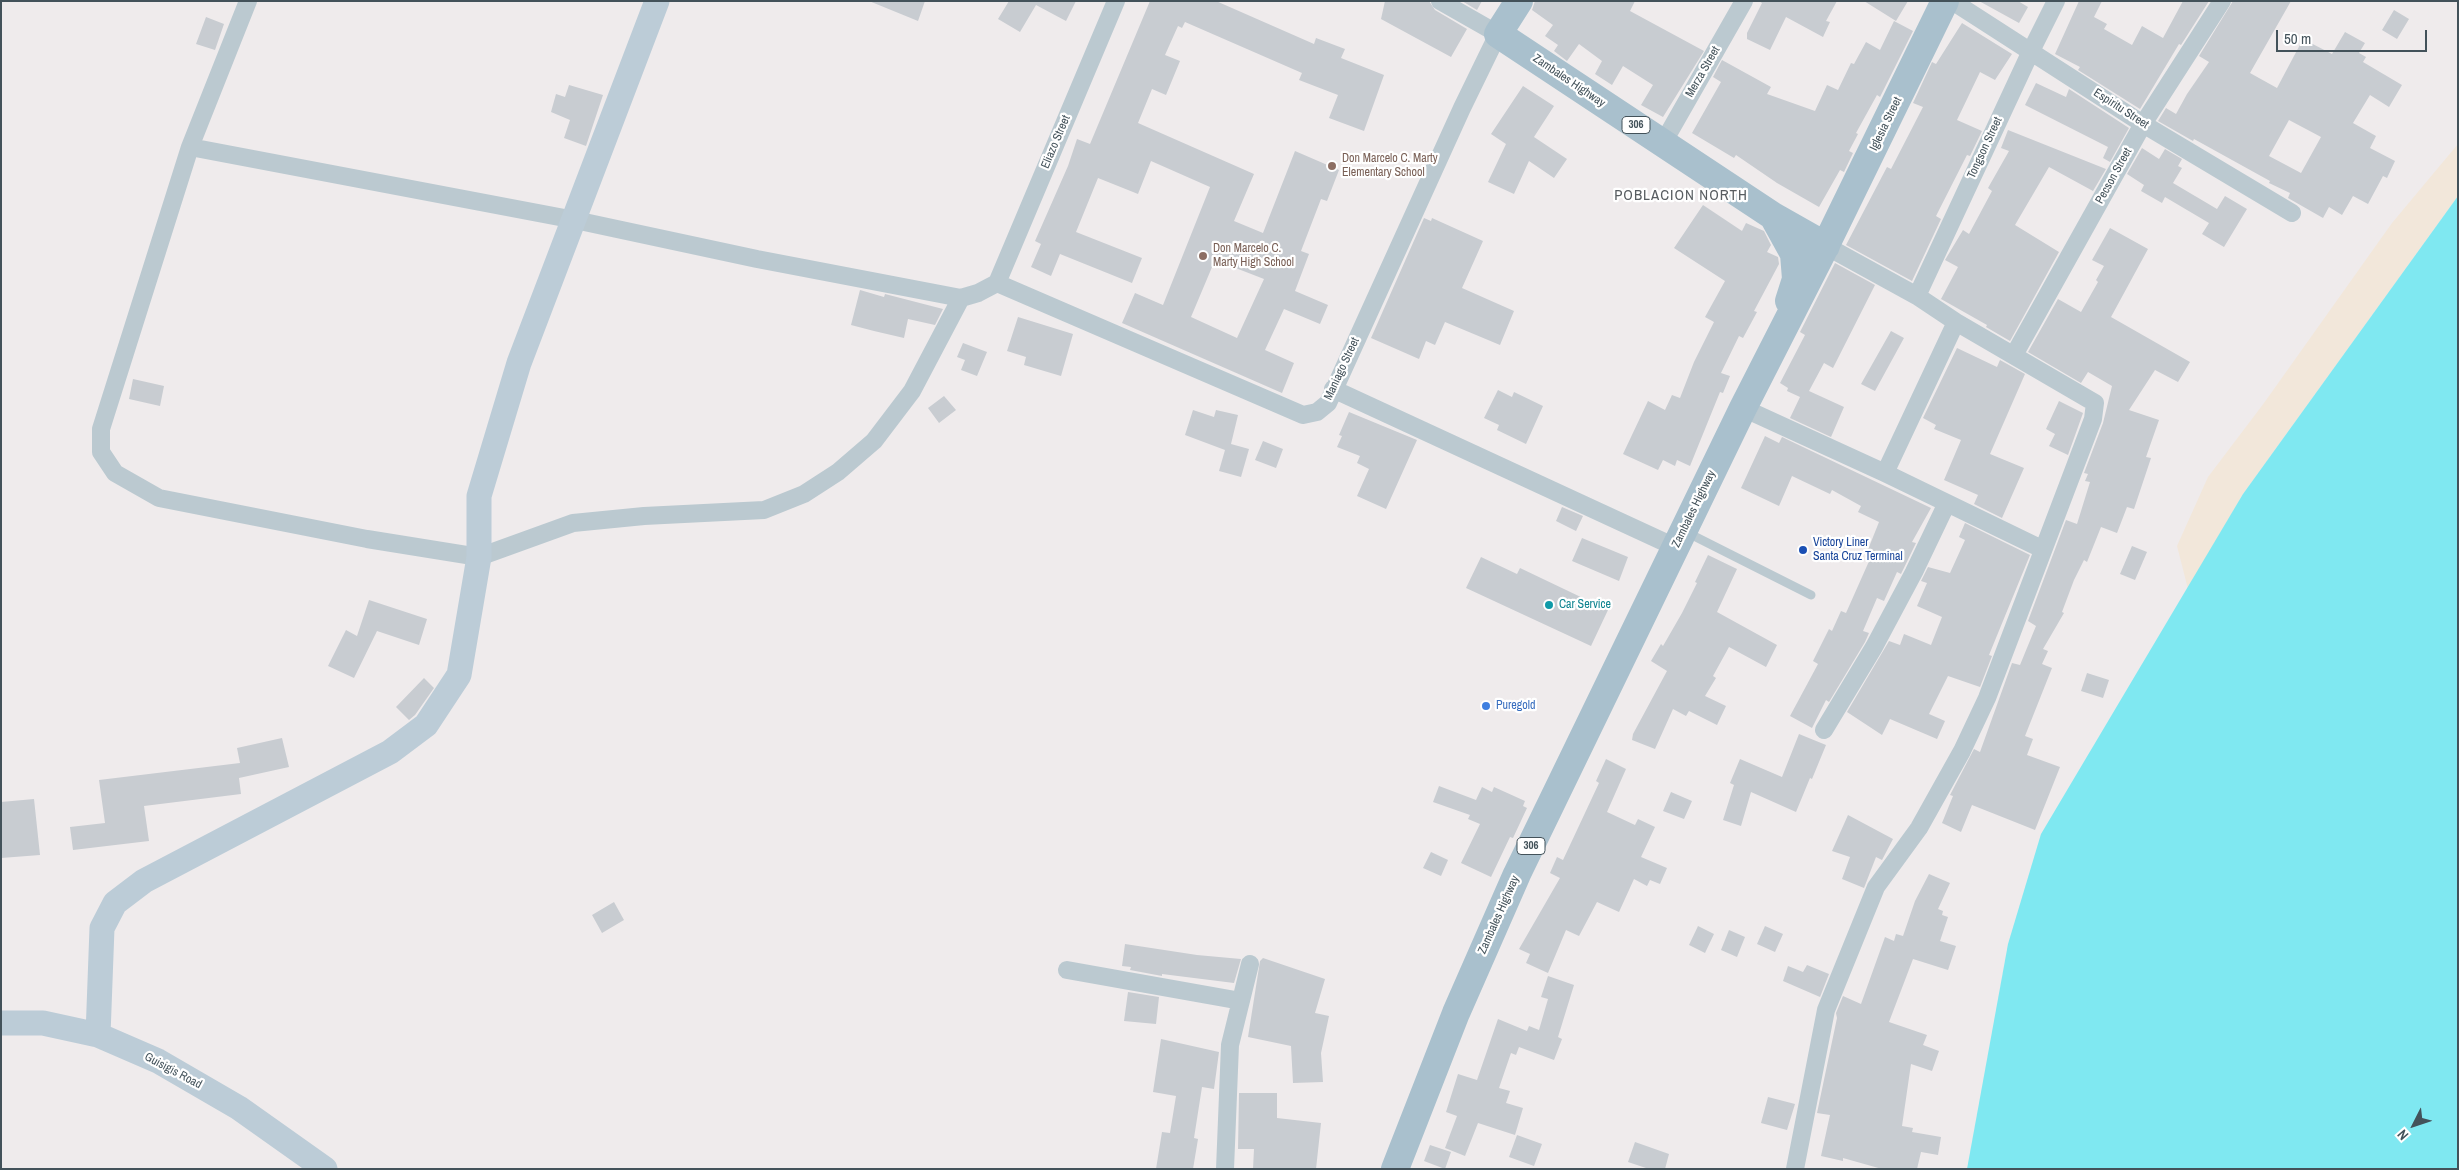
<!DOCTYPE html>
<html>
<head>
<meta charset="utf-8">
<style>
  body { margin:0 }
  #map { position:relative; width:2459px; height:1170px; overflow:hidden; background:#efebec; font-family:"Archivo Narrow",sans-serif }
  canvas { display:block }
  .frame { position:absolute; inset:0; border:2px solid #43525a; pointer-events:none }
  .north { position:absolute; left:2389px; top:1100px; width:50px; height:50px; -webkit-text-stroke:4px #fff; paint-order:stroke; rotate:229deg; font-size:14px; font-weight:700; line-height:20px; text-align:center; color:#43525a }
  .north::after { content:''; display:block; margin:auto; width:18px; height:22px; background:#43525a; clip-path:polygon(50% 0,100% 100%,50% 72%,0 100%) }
  .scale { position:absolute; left:2276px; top:30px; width:151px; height:22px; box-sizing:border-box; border:2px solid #43525a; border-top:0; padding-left:6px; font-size:15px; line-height:18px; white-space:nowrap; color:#43525a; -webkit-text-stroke:4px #fff; paint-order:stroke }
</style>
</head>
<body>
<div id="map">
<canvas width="2459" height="1170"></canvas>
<div class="frame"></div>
<div class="north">N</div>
<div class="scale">50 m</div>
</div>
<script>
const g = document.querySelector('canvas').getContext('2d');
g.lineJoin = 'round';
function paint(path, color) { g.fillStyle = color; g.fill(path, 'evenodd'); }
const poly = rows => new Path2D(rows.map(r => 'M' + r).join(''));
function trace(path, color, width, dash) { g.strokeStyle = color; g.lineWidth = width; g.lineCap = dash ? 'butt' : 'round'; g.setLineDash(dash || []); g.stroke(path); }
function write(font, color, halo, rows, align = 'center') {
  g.font = font + ' "Archivo Narrow",sans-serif'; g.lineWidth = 4.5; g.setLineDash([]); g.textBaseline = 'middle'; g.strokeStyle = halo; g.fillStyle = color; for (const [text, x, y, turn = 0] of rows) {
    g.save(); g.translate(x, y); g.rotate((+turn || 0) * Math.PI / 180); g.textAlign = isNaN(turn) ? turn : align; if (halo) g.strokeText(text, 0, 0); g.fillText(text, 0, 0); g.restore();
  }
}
paint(poly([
  [2458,144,2458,196,2243,494,2188,589,2177,546,2208,477,2264,403,2392,223]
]), '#f2e7da');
paint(poly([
  [2458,196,2458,1169,1967,1169,2008,944,2041,834,2243,494]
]), '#7fe8f1');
paint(poly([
  [869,1,925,1,918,21],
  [1009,1,1076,1,1066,21,1036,5,1020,32,998,19],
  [1150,1,1216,1,1314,44,1316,38,1345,49,1341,58,1384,75,1364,131,1329,118,1338,95,1299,80,1302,73,1185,22,1182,28,1178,26,1165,55,1180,61,1166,95,1152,89,1138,123,1254,174,1234,221,1263,233,1295,151,1339,170,1327,201,1321,199,1301,251,1309,254,1295,291,1328,305,1320,324,1284,309,1265,350,1294,363,1282,393,1122,323,1135,293,1163,305,1210,187,1151,161,1138,194,1098,178,1076,232,1142,258,1132,283,1060,254,1051,276,1031,267,1041,244,1035,241,1068,166,1077,139,1090,144],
  [1215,260,1264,279,1237,338,1191,317],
  [1385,1,1429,1,1435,10,1467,29,1451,57,1381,19],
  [1462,1,1482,1,1477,10],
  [1535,1,1635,1,1630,11,1704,51,1663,117,1641,105,1653,85,1623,66,1612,85,1595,74,1602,61,1579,44,1567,61,1554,51,1558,45,1545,36,1553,25,1532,10],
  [1759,1,1837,1,1826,21,1830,22,1823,37,1786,17,1770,50,1747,39,1747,33,1762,3],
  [1864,1,1908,1,1896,21],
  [1979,1,2018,1,2028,7,2019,23],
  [2079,1,2102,1,2094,17,2107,24,2104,29,2132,45,2142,26,2163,38,2183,1,2209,1,2181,45,2179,44,2140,109,2078,70,2080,67,2055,54],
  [2233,1,2291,1,2250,73,2277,88,2303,39,2332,54,2345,32,2365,43,2359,53,2366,57,2363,62,2402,85,2389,107,2370,95,2353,123,2376,136,2370,148,2395,161,2387,178,2383,176,2368,204,2353,196,2342,215,2329,207,2323,218,2288,198,2290,193,2269,183,2270,181,2194,139,2193,141,2158,121,2166,108,2176,114,2187,94,2209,62,2199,56],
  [2289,120,2321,137,2301,173,2269,156],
  [2394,10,2409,19,2397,39,2382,30],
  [206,17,224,24,215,50,196,44],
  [1894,21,1913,31,1880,97,1877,95,1856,133,1858,134,1849,151,1853,153,1844,172,1840,170,1819,207,1777,183,1736,155,1734,158,1692,133,1721,82,1713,77,1722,60,1771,87,1767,94,1815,111,1827,85,1838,90,1851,63,1854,64,1866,42,1880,50],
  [1962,23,2012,54,1995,80,1980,72,1957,120,1982,131,1970,156,1967,155,1936,216,1941,219,1912,281,1846,245,1887,167,1891,169,1923,107,1913,103,1932,62,1936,64],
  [2036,83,2066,97,2069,89,2129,128,2110,162,2103,158,2108,147,2025,105],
  [569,85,603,95,586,146,564,138,570,120,551,112,556,94,565,97],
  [1523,86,1554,106,1534,137,1567,159,1554,178,1529,161,1514,194,1488,182,1506,144,1491,134],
  [2008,130,2106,169,2093,191,2049,167,2015,225,2059,252,2010,341,1986,327,1987,325,1941,299,1958,267,1945,260,1963,230,1969,234,1992,191,1988,188,2009,151,2001,148],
  [2142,148,2159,159,2165,149,2182,159,2178,166,2182,168,2173,183,2217,209,2225,196,2247,209,2224,247,2202,234,2209,223,2165,197,2162,203,2141,191,2144,185,2127,174],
  [1703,205,1742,231,1746,223,1764,231,1771,245,1767,252,1778,257,1779,264,1754,311,1757,312,1743,338,1739,336,1721,373,1730,376,1723,393,1720,392,1690,466,1677,460,1675,466,1663,460,1658,470,1623,454,1648,401,1665,410,1672,395,1680,398,1694,362,1714,322,1705,317,1725,281,1674,248],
  [1424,218,1431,221,1432,218,1483,241,1462,288,1514,311,1500,345,1445,322,1435,345,1426,341,1419,359,1371,338],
  [2110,228,2148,249,2111,317,2190,362,2178,382,2155,370,2129,410,2159,420,2146,457,2151,458,2134,509,2127,507,2117,533,2101,527,2087,562,2084,560,2074,580,2062,612,2064,613,2043,649,2048,651,2042,664,2052,668,2025,736,2033,739,2027,755,2060,767,2035,830,1972,805,1961,832,1942,823,1953,796,1950,795,1974,749,1980,752,2012,663,2020,665,2036,626,2028,621,2066,520,2077,524,2090,482,2085,481,2088,474,2084,473,2103,423,2112,386,2088,372,2081,383,2028,352,2058,299,2081,312,2098,282,2096,280,2104,266,2092,260],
  [1835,263,1875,285,1833,368,1824,363,1809,391,1844,407,1831,437,1790,418,1800,397,1787,391,1788,388,1780,383,1805,335,1800,332],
  [860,290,884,297,885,294,943,309,935,325,908,319,904,338,874,331,851,325],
  [1018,317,1073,334,1061,376,1024,365,1026,357,1007,351],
  [1891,331,1904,338,1875,391,1861,384],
  [963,343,987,352,977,376,961,370,965,360,957,357],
  [1957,348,1997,367,2000,360,2025,374,1990,454,2024,468,2002,518,1974,504,1978,495,1944,480,1961,440,1934,429,1936,425,1923,418],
  [133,379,164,386,160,406,129,399],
  [1498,390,1512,397,1514,392,1543,406,1526,444,1497,430,1499,425,1484,418],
  [944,396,956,410,939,423,928,408],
  [2059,401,2083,413,2068,455,2049,446,2055,434,2046,429],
  [1193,410,1214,417,1216,410,1238,415,1231,444,1249,449,1241,477,1219,471,1225,450,1185,435],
  [1349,412,1417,440,1386,509,1357,496,1369,469,1357,463,1360,456,1337,447,1342,436,1339,435],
  [1765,436,1779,443,1782,437,1931,508,1912,542,1916,543,1901,574,1897,572,1884,601,1877,598,1863,631,1869,633,1865,642,1829,702,1826,700,1812,728,1790,716,1818,664,1813,661,1829,629,1832,631,1841,611,1846,613,1870,559,1865,557,1879,522,1858,512,1861,506,1832,490,1830,494,1792,476,1779,506,1741,488],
  [1263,441,1283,449,1276,468,1255,460],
  [1562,507,1583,516,1576,531,1556,521],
  [1965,523,2030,555,1989,655,1992,656,1980,687,1948,676,1929,714,1945,721,1937,739,1890,719,1882,735,1847,712,1889,641,1900,645,1904,634,1931,645,1942,617,1917,606,1927,583,1921,581,1928,567,1950,573,1965,540,1959,537],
  [1582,538,1628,557,1619,581,1572,561],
  [2132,546,2147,552,2135,580,2120,574],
  [1708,555,1737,569,1717,612,1777,645,1766,667,1729,647,1713,676,1716,678,1705,696,1726,706,1717,725,1689,711,1686,716,1673,709,1655,749,1632,740,1633,734,1667,671,1651,661,1661,644,1663,646,1682,613,1697,583,1695,582],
  [1481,557,1517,574,1520,568,1608,610,1591,646,1466,588],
  [369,600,427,619,419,645,377,631,354,678,328,666,346,630,357,636],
  [2087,673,2109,680,2103,698,2081,691],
  [424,678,434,688,415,715,409,720,396,707],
  [1799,734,1826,745,1812,779,1810,778,1796,812,1751,792,1741,826,1723,820,1734,785,1730,783,1740,759,1782,777],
  [282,738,289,767,239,778,241,794,144,806,149,841,73,850,70,827,105,823,99,780,240,763,237,748],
  [1606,759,1626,769,1607,812,1635,825,1638,819,1655,827,1641,857,1667,868,1660,884,1650,880,1647,886,1634,879,1619,912,1597,902,1579,936,1566,930,1548,973,1526,963,1530,954,1519,949,1560,878,1550,873,1557,857,1563,860,1599,783,1596,781],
  [1439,786,1476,800,1482,787,1492,792,1494,787,1525,801,1523,806,1527,808,1513,838,1510,837,1491,877,1461,863,1480,824,1468,819,1470,815,1433,802],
  [1671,792,1692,801,1684,819,1663,811],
  [34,799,40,855,1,858,1,802],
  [1848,815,1893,839,1882,860,1876,857,1864,888,1842,879,1850,857,1832,851],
  [1431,852,1448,860,1441,876,1423,868],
  [1929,874,1950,883,1938,909,1943,911,1942,915,1948,917,1940,941,1956,946,1948,970,1913,959,1889,1022,1927,1035,1923,1045,1939,1051,1932,1071,1911,1064,1902,1126,1913,1128,1912,1132,1941,1137,1938,1155,1921,1152,1917,1169,1882,1169,1843,1158,1843,1161,1821,1156,1830,1115,1817,1113,1837,1018,1836,1013,1843,996,1861,1004,1885,937,1894,941,1896,934,1903,936,1915,901],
  [614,902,624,920,602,933,592,915],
  [1698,926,1714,934,1705,953,1689,945],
  [1765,926,1783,934,1775,952,1757,944],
  [1729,930,1745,937,1737,957,1721,950],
  [1125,944,1197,955,1241,959,1234,983,1162,974,1162,976,1130,970,1131,967,1122,966],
  [1263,958,1325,979,1315,1013,1329,1016,1321,1053,1323,1082,1293,1083,1291,1046,1248,1037,1260,961],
  [1807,965,1829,974,1820,997,1783,981,1788,966,1803,972],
  [1548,976,1574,985,1558,1037,1562,1039,1554,1060,1519,1047,1516,1055,1511,1053,1499,1088,1510,1091,1506,1103,1523,1108,1515,1135,1478,1123,1465,1156,1445,1148,1457,1116,1446,1112,1458,1074,1477,1080,1498,1019,1527,1031,1529,1026,1539,1030,1548,999,1541,997],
  [1128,992,1159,997,1156,1024,1124,1021],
  [1161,1039,1219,1052,1214,1089,1202,1087,1194,1138,1198,1139,1193,1169,1156,1169,1162,1132,1170,1133,1176,1096,1153,1092],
  [1239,1093,1277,1093,1277,1118,1321,1123,1316,1169,1253,1169,1254,1149,1238,1149],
  [1768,1097,1795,1104,1787,1130,1761,1123],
  [1517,1135,1542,1144,1534,1166,1509,1157],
  [1635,1142,1669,1154,1665,1169,1649,1169,1628,1162],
  [1430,1145,1451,1152,1445,1169,1424,1161]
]), '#c8ccd1');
trace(poly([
  [1686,532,1811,595]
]), '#bbc9d0', 9);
trace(poly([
  [248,1,190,147,101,429,101,452,115,473,159,498,367,539,479,557,573,523,644,516,764,510,804,494,838,472,874,441,912,391,961,298],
  [1952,1,2143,124,2292,213],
  [1663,143,1744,1],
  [190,147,575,220,757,259,961,298,978,293,997,283],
  [997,283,1303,415,1317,412,1328,403,1462,108,1498,34,1440,1],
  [997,283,1116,1],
  [1917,296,2031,51,2056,1],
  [2014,355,2143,124,2222,1],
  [1333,389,1675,547],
  [1743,408,1885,473,2042,549],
  [1885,473,1956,322],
  [1824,730,1874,647,1914,572,1947,503],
  [1067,970,1241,1001],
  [1225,1169,1230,1045,1250,964],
  [1795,1169,1826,1010,1876,887,1919,828,1962,751,1987,698,2093,419,2095,403,1956,322,1917,296,1826,246]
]), '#bbc9d0', 18);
trace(poly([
  [1,1023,43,1023,98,1035,158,1061,239,1108,325,1169],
  [98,1035,102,928,115,903,144,881,390,752,426,725,459,675,479,557,479,496,519,363,657,1]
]), '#bcccd7', 25);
trace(poly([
  [1519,1,1498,34,1773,216,1826,246],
  [1773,216,1794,254,1796,279,1789,301],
  [1395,1169,1456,1013,1517,874,1743,408,1820,257,1945,1]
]), '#a9c0cd', 28);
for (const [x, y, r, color] of [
  [1332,166,5,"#8d6e63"],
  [1203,256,5,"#8d6e63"],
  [1803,550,5,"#1a4fb4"],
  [1549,605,5,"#0f9aa8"],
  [1486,706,5,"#3f7fe0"]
]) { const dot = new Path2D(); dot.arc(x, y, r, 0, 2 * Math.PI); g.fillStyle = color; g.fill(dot); trace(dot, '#fff', 2); }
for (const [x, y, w] of [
  [1636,125,28],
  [1531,846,28]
]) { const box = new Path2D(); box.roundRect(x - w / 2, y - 8.5, w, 17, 4); g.fillStyle = '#fff'; g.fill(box); trace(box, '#43525a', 1); }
write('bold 11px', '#43525a', null, [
  ["306",1636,125],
  ["306",1531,846]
]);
write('12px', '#43525a', '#fff', [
  ["Merza Street",1703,72,-60],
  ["Zambales Highway",1569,81,34],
  ["Espiritu Street",2121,109,33],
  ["Iglesia Street",1886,124,-64],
  ["Eliazo Street",1056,142,-67],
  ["Tongson Street",1985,148,-65],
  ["Pecson Street",2114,176,-61],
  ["Maniago Street",1342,369,-65],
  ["Zambales Highway",1694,509,-64],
  ["Zambales Highway",1499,915,-66],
  ["Guisigis Road",173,1071,28]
]);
write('12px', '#785e54', '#fff', [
  ["Don Marcelo C. Marty",1342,159],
  ["Elementary School",1342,173],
  ["Don Marcelo C.",1213,249],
  ["Marty High School",1213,263]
], 'left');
write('12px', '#164399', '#fff', [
  ["Victory Liner",1813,543],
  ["Santa Cruz Terminal",1813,557]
], 'left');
write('12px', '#0d838f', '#fff', [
  ["Car Service",1559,605]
], 'left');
write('12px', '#366cbe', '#fff', [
  ["Puregold",1496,706]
], 'left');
g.letterSpacing = '1px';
write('15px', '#585d61', '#fff', [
  ["POBLACION NORTH",1681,196]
]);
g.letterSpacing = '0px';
</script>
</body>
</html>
